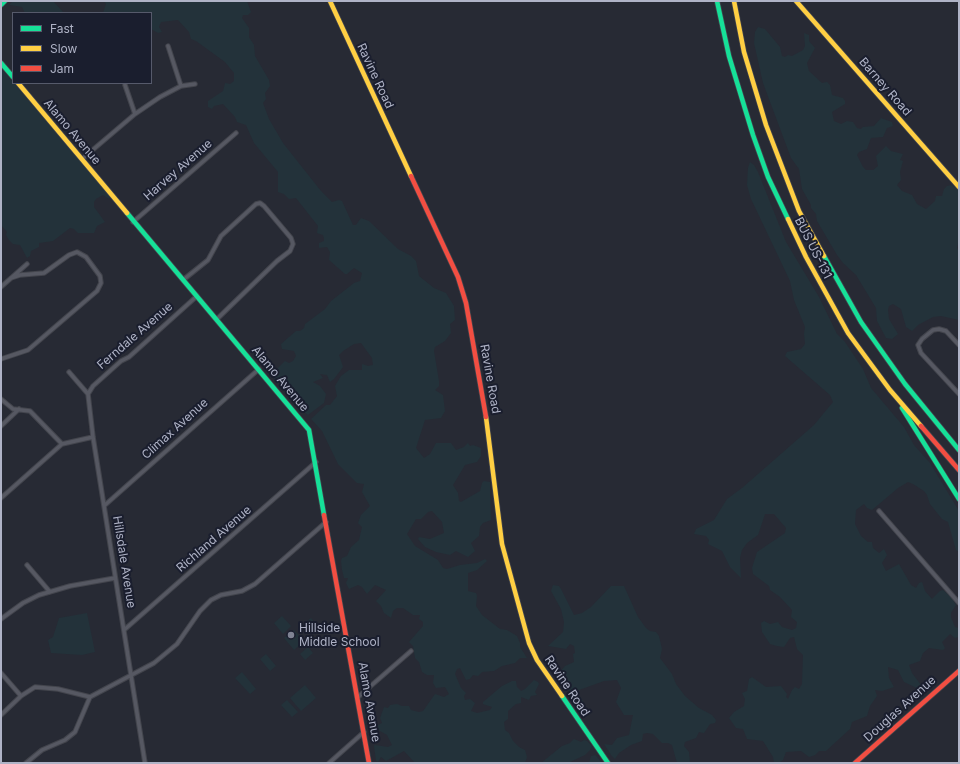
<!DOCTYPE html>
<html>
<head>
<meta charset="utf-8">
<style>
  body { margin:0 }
  #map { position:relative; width:960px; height:764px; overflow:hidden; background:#272a34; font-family:Inter,sans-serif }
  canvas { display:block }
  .frame { position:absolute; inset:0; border:2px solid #afb3c6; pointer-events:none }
  .legend { position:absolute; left:12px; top:12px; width:140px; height:72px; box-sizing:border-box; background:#1a1e2e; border:1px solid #565a6b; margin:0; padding:5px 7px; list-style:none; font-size:12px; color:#afb3c6 }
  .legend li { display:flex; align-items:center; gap:8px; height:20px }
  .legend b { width:20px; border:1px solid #565a6b }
</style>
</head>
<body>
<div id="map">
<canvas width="960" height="764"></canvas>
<div class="frame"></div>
<ul class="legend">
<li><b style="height:5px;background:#16e098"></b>Fast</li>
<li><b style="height:5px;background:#ffcf43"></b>Slow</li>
<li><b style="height:5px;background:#f24e42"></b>Jam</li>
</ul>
</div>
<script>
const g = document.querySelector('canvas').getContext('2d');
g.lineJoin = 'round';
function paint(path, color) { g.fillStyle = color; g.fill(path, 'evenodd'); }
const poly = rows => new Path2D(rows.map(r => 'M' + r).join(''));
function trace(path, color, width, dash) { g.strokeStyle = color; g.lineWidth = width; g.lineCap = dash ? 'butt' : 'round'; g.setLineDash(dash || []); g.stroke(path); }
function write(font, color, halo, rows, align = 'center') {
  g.font = font + ' Inter,sans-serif'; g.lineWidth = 4; g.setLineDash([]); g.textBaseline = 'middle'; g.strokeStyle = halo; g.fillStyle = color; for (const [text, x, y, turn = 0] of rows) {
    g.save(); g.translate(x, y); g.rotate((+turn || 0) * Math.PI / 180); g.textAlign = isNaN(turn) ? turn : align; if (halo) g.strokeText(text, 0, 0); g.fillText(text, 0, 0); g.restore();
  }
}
paint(poly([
  [13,1,53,1,64,13,25,13,22,7,10,5,10,4],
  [104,1,247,1,251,12,248,15,243,15,242,18,249,28,249,37,254,45,255,56,269,80,270,86,265,93,266,99,263,103,269,119,283,143,321,191,332,202,339,200,342,201,353,225,356,225,361,218,369,221,398,249,411,256,416,261,419,276,434,288,446,293,454,306,455,320,450,324,451,333,445,341,435,347,434,351,439,381,439,386,435,390,443,395,445,411,441,418,425,420,416,448,424,458,430,454,436,443,451,443,456,450,464,447,468,443,470,446,473,445,481,448,481,456,477,462,465,465,453,485,458,493,459,501,461,502,480,491,482,483,484,481,490,482,491,520,483,523,480,527,479,536,471,543,475,551,468,557,456,551,450,555,436,552,425,547,418,539,419,537,430,539,444,533,442,522,432,511,428,512,421,519,416,519,407,534,415,546,438,560,443,568,447,569,460,565,477,563,485,559,487,561,477,570,468,573,468,591,476,593,477,596,476,606,482,615,500,629,507,630,517,636,520,643,520,647,527,658,520,658,515,663,502,666,494,671,482,672,478,676,473,675,470,679,466,680,460,668,457,669,455,674,461,688,466,693,464,696,465,700,470,699,475,703,471,711,477,713,490,710,492,707,483,704,483,702,502,686,512,681,516,681,517,687,521,691,525,689,534,680,538,682,539,684,535,692,537,695,531,696,529,700,521,697,521,703,516,704,508,711,508,719,504,722,505,730,509,733,513,741,519,747,525,750,527,757,525,763,415,763,404,751,386,761,381,757,378,762,376,761,374,746,375,745,388,747,392,745,387,735,380,731,377,727,378,725,382,723,380,718,384,707,388,708,390,705,397,704,402,706,409,706,411,710,419,712,423,711,435,694,444,697,449,694,445,687,436,688,433,683,434,675,427,675,422,672,419,662,415,658,413,646,409,642,423,626,423,622,419,619,420,615,413,615,403,608,397,608,393,611,391,618,384,613,381,606,376,601,386,590,375,585,367,594,362,587,358,585,349,589,346,583,348,578,344,578,342,570,341,561,342,558,347,556,351,547,359,540,362,527,358,523,361,515,370,506,362,492,364,484,357,483,338,464,322,431,311,419,326,405,330,405,337,396,335,386,341,376,349,370,362,370,362,364,368,366,373,365,372,358,361,343,354,344,343,351,339,355,343,367,334,379,330,382,327,375,320,374,323,378,313,382,320,386,326,394,324,403,308,415,300,409,288,395,285,390,270,374,270,371,277,369,285,361,289,363,293,361,296,356,294,351,282,349,281,344,296,331,300,331,304,328,305,324,325,309,331,301,354,283,360,281,362,273,354,268,347,274,345,274,329,260,330,252,327,247,319,248,319,243,324,241,324,238,323,235,317,233,318,226,296,198,289,199,284,194,278,192,278,172,254,143,246,125,237,122,235,117,223,104,214,106,212,109,208,107,208,101,223,91,225,83,230,84,234,81,234,73,225,62,196,41,191,39,189,32,178,20,161,22,159,27,162,32,158,33,151,29,151,13,103,13,106,4],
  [758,27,765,29,780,47,782,56,785,57,788,55,792,56,803,50,805,46,804,33,809,35,809,41,815,48,807,63,809,71,822,83,827,82,830,85,832,95,843,98,845,101,845,104,832,112,834,121,841,124,847,121,853,122,857,128,861,129,863,127,874,126,881,118,892,122,893,126,887,128,883,137,871,138,867,149,859,152,857,155,863,167,866,170,873,170,878,166,876,156,886,146,891,151,903,154,900,160,903,161,900,172,901,180,897,185,902,191,912,195,917,204,926,209,935,201,936,196,942,196,944,189,947,186,952,185,959,190,959,239,957,248,959,251,959,320,941,316,933,317,918,325,912,331,906,327,901,309,893,304,889,306,888,310,889,319,898,334,892,339,886,338,877,321,876,308,856,275,843,263,837,255,817,221,816,214,811,208,811,205,802,189,799,169,791,158,763,83,754,43,755,32],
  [1,68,110,197,109,199,103,195,96,199,94,202,94,207,105,222,97,226,94,233,78,233,74,229,70,228,53,241,39,243,39,247,31,251,30,256,27,258,20,245,13,244,9,240,6,235,7,232,1,225],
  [750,162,754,165,758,172,786,242,819,297,837,334,845,342,863,369,871,388,904,427,914,445,930,463,959,511,959,552,956,550,948,522,942,519,930,504,927,495,924,491,913,484,908,482,898,488,872,510,867,508,864,504,856,510,855,524,861,536,868,542,872,542,873,548,879,553,884,549,887,555,882,563,886,571,899,564,911,585,916,588,919,583,922,582,925,591,932,599,940,591,943,590,952,598,956,605,951,613,951,617,955,627,959,628,959,637,955,638,950,634,942,642,945,648,943,650,929,648,923,653,920,661,909,665,912,673,921,685,919,689,904,682,898,670,888,667,889,678,894,687,882,691,875,690,877,696,870,706,867,716,852,722,850,729,826,751,819,751,815,755,809,757,801,751,786,752,783,760,779,763,774,763,773,757,763,741,747,739,743,729,736,728,729,718,734,712,744,706,745,699,742,693,747,691,749,679,752,677,766,687,781,686,787,694,786,697,788,699,792,690,795,687,799,689,802,684,803,655,797,649,794,637,790,638,784,647,777,646,770,644,762,632,761,623,764,621,770,624,778,622,782,627,792,630,796,628,797,622,791,617,792,610,780,597,770,590,769,586,753,574,752,568,757,552,785,533,786,528,774,514,765,514,758,535,747,543,742,550,740,558,741,578,730,567,722,551,708,544,709,540,706,536,694,534,696,529,714,520,727,499,742,488,814,425,833,402,830,395,785,356,787,352,801,349,805,344,804,334,805,327,794,300,790,281,751,199,747,185,748,168],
  [553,585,559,586,561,589,574,615,582,613,591,607,611,586,624,586,638,617,646,628,650,631,656,632,659,636,662,649,660,658,672,674,676,684,685,696,699,708,712,715,716,720,715,723,710,724,704,733,699,732,696,738,685,742,684,746,689,752,690,763,677,763,672,745,668,743,662,743,653,734,647,733,643,734,642,741,631,745,619,753,615,759,611,755,604,744,612,745,617,738,629,735,633,715,624,715,616,702,621,688,617,680,604,681,579,690,577,693,583,701,586,709,584,712,561,680,558,674,565,666,574,662,573,654,575,653,574,646,570,644,566,649,548,646,563,632,564,622,561,609,551,591],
  [87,613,95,652,82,655,51,653,48,640,53,637,59,618],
  [282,616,291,626,283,634,274,623],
  [311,618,318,626,313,630,306,622],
  [294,630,304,641,294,650,284,638],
  [308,647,313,653,305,660,300,654],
  [266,654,276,666,270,671,260,659],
  [242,672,256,689,250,694,235,678],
  [305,685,316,698,301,711,290,698],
  [287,700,298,712,292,717,281,705],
  [574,739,581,742,584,740,587,741,592,746,590,750,585,755,568,763,541,763,562,746,570,743],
  [595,755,597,757,602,763,589,763,591,756]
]), '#23323a');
const street = poly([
  [168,46,181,86],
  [125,85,135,114],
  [82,159,135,114,160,97,181,86,195,84],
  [133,222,236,133],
  [183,280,208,260,221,236,256,204,260,203,264,206,291,238,293,244,290,251,277,261,217,319],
  [1,287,27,264],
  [959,345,946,331,939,329,933,330,922,339,918,345,921,353,959,394],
  [1,359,28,350,97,291,101,283,100,276,86,257,77,252,69,255,44,273,20,275,11,278],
  [69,372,88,394,93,437,145,763],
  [88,394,93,386,121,361,129,357,197,296],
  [1,399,13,409,30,411,62,444],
  [1,426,19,409],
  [1,498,62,444,93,437],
  [105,505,259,369],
  [879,511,959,603],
  [27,565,50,592],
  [1,619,23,603,39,595,70,586,115,578],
  [124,630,316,462],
  [1,673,21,696],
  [358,697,411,651],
  [1,715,21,696,35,687,58,689,90,697,154,663,177,644,200,611,211,600,221,595,242,591,255,584,326,522],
  [26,763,42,750,65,740,75,732,90,697],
  [329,763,364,732]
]);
const fast = poly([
  [717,1,729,56,753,135,768,177,788,219],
  [1,5,5,1],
  [1,63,13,77],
  [127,213,309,430,324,515],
  [824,256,861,322,905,384,959,450],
  [902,408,959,499],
  [562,696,608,763]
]);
const slow = poly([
  [330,1,411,176],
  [734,1,744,52,766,125,799,211,824,256],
  [796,1,959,187],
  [18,83,127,213],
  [788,219,806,257,848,333,890,390,921,426],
  [486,417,502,544,529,643,537,660,562,696]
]);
const jam = poly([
  [411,176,458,277,466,303,486,417],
  [921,426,959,470],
  [324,515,369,763],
  [855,763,959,671]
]);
trace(street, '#43454d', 5.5);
trace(fast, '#43454d', 6);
trace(slow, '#43454d', 6);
trace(jam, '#43454d', 6);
trace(street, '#565862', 3.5);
trace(fast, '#16e098', 4.5);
trace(slow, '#ffcf43', 4.5);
trace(jam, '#f24e42', 4.5);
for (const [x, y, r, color] of [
  [291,635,4,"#7f8393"]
]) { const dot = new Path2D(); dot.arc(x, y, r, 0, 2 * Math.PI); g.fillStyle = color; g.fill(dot); trace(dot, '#1a1e2e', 1.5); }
write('12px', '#afb3c6', '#1a1e2e', [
  ["Ravine Road",375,76,65],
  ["Barney Road",885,87,49],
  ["Alamo Avenue",72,132,50],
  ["Harvey Avenue",178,170,-41],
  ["BUS US-131",813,248,63],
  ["Ferndale Avenue",135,336,-41],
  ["Alamo Avenue",280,379,50],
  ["Ravine Road",490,379,80],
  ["Climax Avenue",175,429,-42],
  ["Richland Avenue",214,539,-41],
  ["Hillsdale Avenue",124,562,81],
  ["Ravine Road",567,686,56],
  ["Alamo Avenue",369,702,80],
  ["Douglas Avenue",900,709,-42]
]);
write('12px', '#afb3c6', '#1a1e2e', [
  ["Hillside",299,628],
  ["Middle School",299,642]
], 'left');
</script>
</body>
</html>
